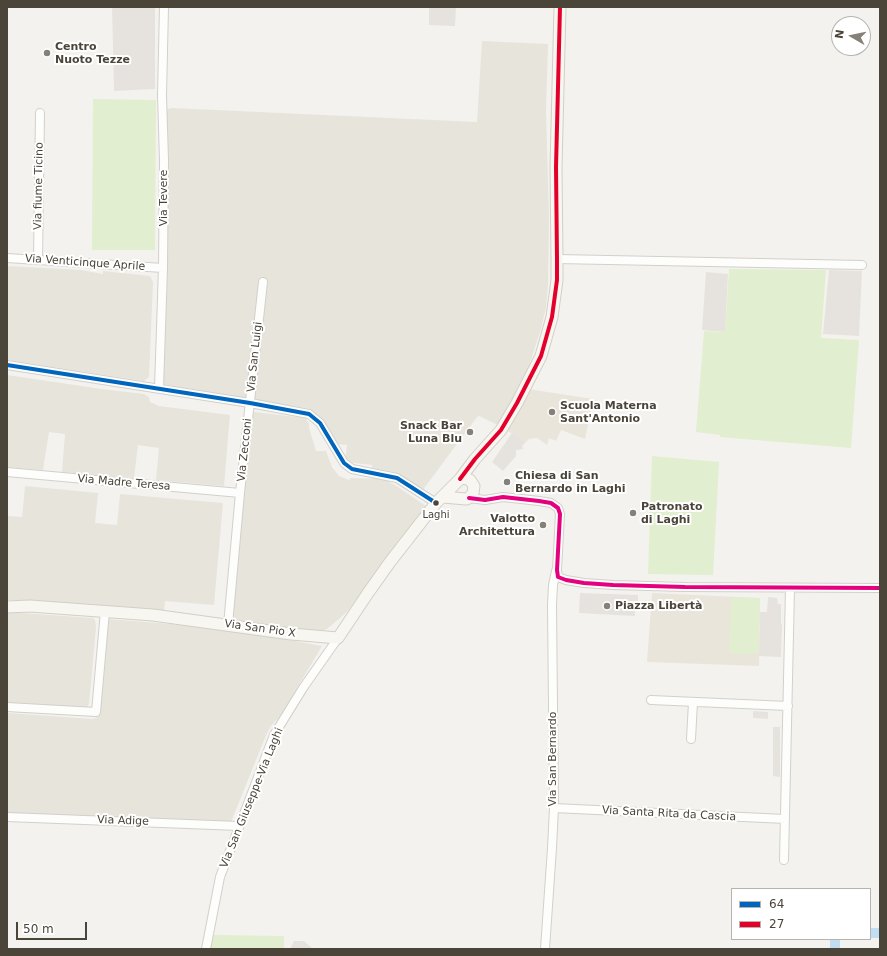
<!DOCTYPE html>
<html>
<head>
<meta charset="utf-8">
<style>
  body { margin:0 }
  #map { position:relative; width:887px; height:956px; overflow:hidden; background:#f4f2ee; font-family:"DejaVu Sans",sans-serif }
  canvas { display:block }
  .frame { position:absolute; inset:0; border:8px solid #4b4439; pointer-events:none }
  .legend { position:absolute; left:731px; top:888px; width:140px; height:52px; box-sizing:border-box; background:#fff; border:1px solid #b7b4b0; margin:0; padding:5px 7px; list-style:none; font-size:12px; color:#4b4439 }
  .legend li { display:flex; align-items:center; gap:8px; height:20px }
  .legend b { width:20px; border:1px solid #b7b4b0 }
  .north { position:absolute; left:831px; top:16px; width:40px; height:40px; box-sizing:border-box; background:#fff; border:1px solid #b7b4b0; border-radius:50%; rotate:279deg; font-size:11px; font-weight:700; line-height:16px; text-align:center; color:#4b4439 }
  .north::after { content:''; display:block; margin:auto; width:14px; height:18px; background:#868178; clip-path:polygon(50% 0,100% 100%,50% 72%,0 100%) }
  .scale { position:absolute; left:16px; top:922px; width:71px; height:18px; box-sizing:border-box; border:2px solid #4b4439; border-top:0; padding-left:5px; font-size:12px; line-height:14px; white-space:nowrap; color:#4b4439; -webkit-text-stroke:3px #fff; paint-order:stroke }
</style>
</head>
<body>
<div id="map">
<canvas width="887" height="956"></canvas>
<div class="frame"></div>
<ul class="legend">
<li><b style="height:5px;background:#0065bd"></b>64</li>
<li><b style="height:5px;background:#e4002b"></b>27</li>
</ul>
<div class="north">N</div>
<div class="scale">50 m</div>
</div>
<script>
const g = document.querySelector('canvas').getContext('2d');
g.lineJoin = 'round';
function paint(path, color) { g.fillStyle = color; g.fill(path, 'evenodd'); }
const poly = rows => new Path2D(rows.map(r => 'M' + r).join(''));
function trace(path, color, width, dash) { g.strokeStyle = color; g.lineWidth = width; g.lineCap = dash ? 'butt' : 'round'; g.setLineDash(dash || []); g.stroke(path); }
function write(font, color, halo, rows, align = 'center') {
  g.font = font + ' "DejaVu Sans",sans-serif'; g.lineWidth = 4; g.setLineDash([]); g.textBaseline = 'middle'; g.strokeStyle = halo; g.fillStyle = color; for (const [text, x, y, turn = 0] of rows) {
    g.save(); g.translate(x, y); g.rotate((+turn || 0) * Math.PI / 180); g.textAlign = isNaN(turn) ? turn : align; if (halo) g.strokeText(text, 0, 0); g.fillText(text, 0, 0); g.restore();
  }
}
paint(poly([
  [482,41,548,44,546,110,549,218,548,285,546,308,540,332,524,381,498,425,479,416,477,417,422,491,394,472,372,468,372,465,345,462,347,445,336,444,311,411,307,408,214,395,199,390,162,384,165,110,172,108,477,122],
  [7,266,81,270,103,274,103,271,150,276,153,282,149,377,144,381,7,360],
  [7,375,102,389,144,394,149,397,150,402,159,406,230,415,224,486,156,480,159,448,138,445,134,478,62,472,65,434,49,432,43,470,7,467],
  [254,412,305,418,309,423,309,428,316,451,326,451,332,467,339,476,349,480,351,478,384,479,398,487,426,506,347,612,327,629,320,632,308,632,232,621,241,509,244,496,252,417],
  [25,486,98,493,95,523,117,525,120,494,223,503,214,605,165,601,164,611,7,600,7,516,22,517],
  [7,612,93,618,95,620,96,627,92,672,89,704,87,707,85,708,7,703],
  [108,619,171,624,256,634,322,646,281,715,271,726,267,733,231,822,7,815,7,713,93,719,98,717,106,620]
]), '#e7e4dc');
paint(poly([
  [429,7,456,7,455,26,429,25]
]), '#e6e2de');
paint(poly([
  [528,389,593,399,585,439,561,430,556,441,549,438,547,445,537,438,529,439,526,442,506,430],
  [652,593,760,598,759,666,647,662]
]), '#eae5da');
paint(poly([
  [93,99,156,100,155,250,92,250],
  [729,269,826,270,821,338,859,340,851,448,720,437,720,435,696,432,704,331,725,332],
  [652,456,719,462,713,575,648,574],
  [731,597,760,598,758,654,729,653],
  [211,935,284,936,284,949,211,949]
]), '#e1eecf');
paint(poly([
  [112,7,155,7,155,89,114,91],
  [829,270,862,271,859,336,823,334],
  [706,272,728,274,725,332,702,330],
  [512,433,526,442,522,446,523,449,516,450,516,456,503,471,492,462],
  [580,593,638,595,638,601,635,603,635,616,579,613],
  [768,597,777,598,778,604,781,604,781,624,782,624,781,657,759,656,760,612,767,612],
  [753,711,768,712,768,719,753,718],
  [773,727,780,727,780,777,773,776],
  [294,941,304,941,313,949,290,949]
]), '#e6e3df');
trace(poly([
  [870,933,880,933],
  [835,949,835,939]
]), '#c0ddf1', 10);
const street = poly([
  [7,258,163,268],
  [557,259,862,265],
  [38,260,40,113],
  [7,365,250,403,309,414,320,423,344,463,352,469,397,478,436,503],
  [159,388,163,268,164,160,162,95,164,7],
  [7,472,240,493],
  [469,498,485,500,503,497,539,501,551,503,558,508,560,514,557,570,558,577,566,580,584,583,613,585,685,587,880,588],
  [228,625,240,493,263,282],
  [651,700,788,706],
  [7,707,96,712,105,611],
  [691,739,693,702],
  [554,808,785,819],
  [7,817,239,826],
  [784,860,790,589],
  [206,949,220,877,274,735,303,688,338,638],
  [545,949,552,848,554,808,552,605,553,585,556,571]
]);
const secondary = poly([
  [460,479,475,459,501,430,517,403,541,356,552,317,557,280,557,259,556,167,560,7],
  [7,607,30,606,153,615,291,634,338,638,368,593,390,562,436,503,460,479,463,478,470,480,474,486,473,493,469,498,466,499,443,497]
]);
trace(street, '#d2d0cb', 10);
trace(secondary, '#d3cfc5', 13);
trace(street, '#fdfdfc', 8);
trace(secondary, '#f7f6f1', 11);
trace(poly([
  [7,365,250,403,309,414,320,423,344,463,352,469,397,478,436,503]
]), '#0065bd', 4);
trace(poly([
  [460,479,475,459,501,430,517,403,541,356,552,317,557,280,557,259,556,167,560,7]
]), '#e4002b', 4);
trace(poly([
  [469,498,485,500,503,497,539,501,551,503,558,508,560,514,557,570,558,577,566,580,584,583,613,585,685,587,880,588]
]), '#e5007d', 4);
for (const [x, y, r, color] of [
  [47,53,4,"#868178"],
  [552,412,4,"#868178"],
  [470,432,4,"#868178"],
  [507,482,4,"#868178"],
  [436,503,3.5,"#4b4439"],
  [633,513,4,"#868178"],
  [543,525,4,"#868178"],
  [607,606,4,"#868178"]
]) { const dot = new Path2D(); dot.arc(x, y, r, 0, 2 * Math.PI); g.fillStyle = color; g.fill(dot); trace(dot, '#fff', 1.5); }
write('10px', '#4b4439', '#fff', [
  ["Laghi",436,515]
]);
write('bold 11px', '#4b4439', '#fff', [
  ["Centro",55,47],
  ["Nuoto Tezze",55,60],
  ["Scuola Materna",560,406],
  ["Sant'Antonio",560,419],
  ["Snack Bar",462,426,"right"],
  ["Luna Blu",462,439,"right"],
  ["Chiesa di San",515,476],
  ["Bernardo in Laghi",515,489],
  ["Patronato",641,507],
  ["di Laghi",641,520],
  ["Valotto",535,519,"right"],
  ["Architettura",535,532,"right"],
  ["Piazza Libertà",615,606]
], 'left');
write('11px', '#4b4439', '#fff', [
  ["Via fiume Ticino",39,186,-89],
  ["Via Tevere",164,198,-90],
  ["Via Venticinque Aprile",85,263,4],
  ["Via San Luigi",255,357,-84],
  ["Via Zecconi",245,450,-84],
  ["Via Madre Teresa",124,483,5],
  ["Via San Pio X",260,629,8],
  ["Via San Bernardo",553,759,-90],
  ["Via San Giuseppe-Via Laghi",252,798,-68],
  ["Via Santa Rita da Cascia",669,814,3],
  ["Via Adige",123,821,2]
]);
</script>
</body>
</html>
